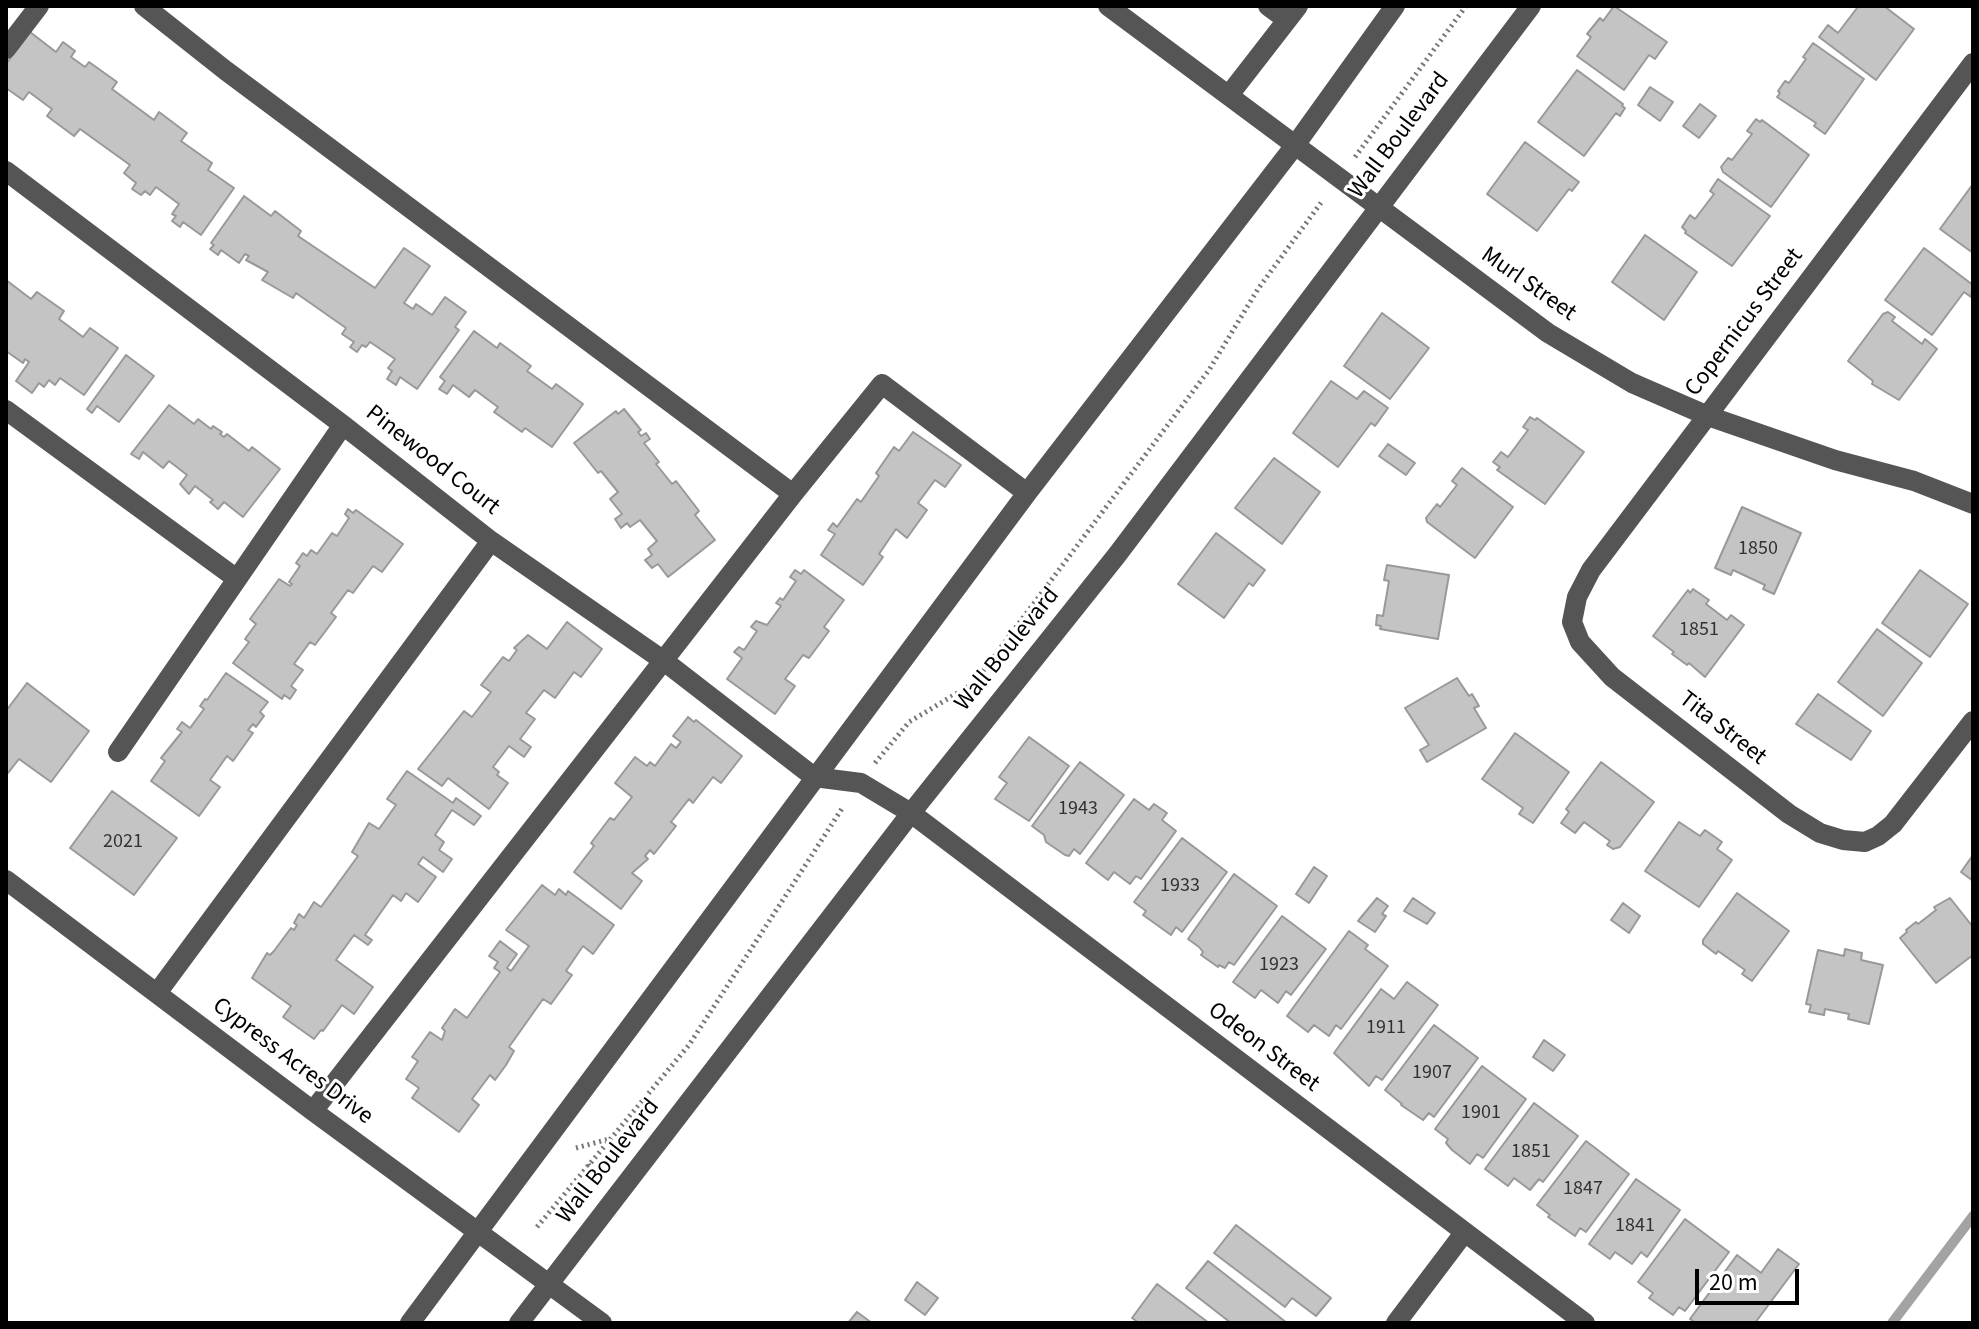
<!DOCTYPE html>
<html>
<head>
<meta charset="utf-8">
<style>
  body { margin:0 }
  #map { position:relative; width:1979px; height:1329px; overflow:hidden; background:#fff; font-family:"Source Sans 3",sans-serif }
  canvas { display:block }
  .frame { position:absolute; inset:0; border:8px solid #000; pointer-events:none }
  .scale { position:absolute; left:1695px; top:1269px; width:104px; height:36px; box-sizing:border-box; border:4px solid #000; border-top:0; padding-left:10px; font-size:24px; line-height:28px; white-space:nowrap; color:#000; -webkit-text-stroke:6px #fff; paint-order:stroke }
</style>
</head>
<body>
<div id="map">
<canvas width="1979" height="1329"></canvas>
<div class="frame"></div>
<div class="scale">20 m</div>
</div>
<script>
const g = document.querySelector('canvas').getContext('2d');
g.lineJoin = 'round';
const poly = rows => new Path2D(rows.map(r => 'M' + r).join(''));
function trace(path, color, width, dash) { g.strokeStyle = color; g.lineWidth = width; g.lineCap = dash ? 'butt' : 'round'; g.setLineDash(dash || []); g.stroke(path); }
function paint(path, color) { g.fillStyle = color; g.fill(path, 'evenodd'); }
function write(font, color, halo, rows, align = 'center') {
  g.font = font + ' "Source Sans 3",sans-serif'; g.lineWidth = 6; g.setLineDash([]); g.textBaseline = 'middle'; g.strokeStyle = halo; g.fillStyle = color; for (const [text, x, y, turn = 0] of rows) {
    g.save(); g.translate(x, y); g.rotate((+turn || 0) * Math.PI / 180); g.textAlign = isNaN(turn) ? turn : align; if (halo) g.strokeText(text, 0, 0); g.fillText(text, 0, 0); g.restore();
  }
}
trace(poly([
  [1892,1323,1973,1216]
]), '#a3a3a3', 10);
const building = poly([
  [1614,6,1667,42,1655,59,1649,55,1624,90,1577,56,1591,37,1587,34,1600,18,1603,21,1614,6],
  [1855,6,1884,6,1914,29,1876,80,1819,37,1828,25,1838,33,1857,8,1855,6],
  [30,32,56,52,63,42,75,51,71,57,85,67,89,62,117,82,112,89,154,120,159,112,187,133,181,141,212,163,208,170,234,188,201,235,183,222,180,227,172,221,176,216,172,214,179,204,156,187,150,195,145,191,141,195,132,189,136,183,124,173,130,165,80,129,74,136,47,116,52,109,29,92,23,100,6,88,6,64,30,32],
  [1813,43,1864,79,1825,134,1814,126,1816,123,1777,97,1780,93,1778,91,1785,81,1789,83,1806,59,1803,57,1813,43],
  [1577,70,1623,104,1622,106,1625,108,1620,116,1616,113,1584,156,1538,122,1577,70],
  [1650,87,1673,102,1660,121,1638,105,1650,87],
  [1700,104,1716,116,1699,138,1683,126,1700,104],
  [1756,119,1760,122,1762,120,1809,155,1771,207,1723,172,1721,167,1728,158,1732,160,1752,134,1747,131,1756,119],
  [1525,142,1579,182,1572,191,1569,189,1537,231,1487,194,1525,142],
  [1718,179,1770,216,1732,266,1685,233,1686,231,1682,227,1690,215,1695,219,1714,194,1710,191,1718,179],
  [1973,184,1973,253,1940,229,1973,184],
  [244,196,271,216,275,211,301,231,298,236,375,288,404,248,430,266,404,303,413,309,416,304,432,315,445,297,466,312,455,327,459,330,417,389,400,377,396,385,387,379,392,371,388,368,395,359,370,342,366,347,362,345,357,352,350,347,354,342,342,334,346,328,296,293,293,298,262,280,268,272,246,260,249,256,245,254,239,263,221,250,218,255,210,249,214,245,211,243,244,196],
  [1645,235,1697,272,1664,320,1612,282,1645,235],
  [1924,248,1973,285,1971,297,1964,292,1932,335,1885,300,1924,248],
  [6,280,31,299,37,292,64,311,59,319,83,337,90,328,118,348,84,395,60,378,55,385,49,380,44,387,39,383,32,393,16,381,29,362,25,359,23,363,6,351,6,280],
  [1888,312,1895,317,1892,321,1922,344,1925,339,1937,349,1899,400,1872,384,1873,381,1848,361,1883,314,1888,312],
  [1382,313,1429,348,1390,399,1344,366,1382,313],
  [474,331,497,348,500,343,531,366,527,371,552,389,556,384,583,404,552,447,525,428,522,432,494,412,498,407,475,390,469,397,453,385,447,394,439,389,445,381,440,377,474,331],
  [126,355,154,376,119,422,97,406,92,413,87,409,126,355],
  [1331,381,1357,399,1364,391,1388,408,1375,426,1371,423,1338,467,1293,433,1331,381],
  [169,405,194,424,198,419,211,429,213,426,222,432,220,434,224,437,227,434,249,451,252,447,280,469,243,517,224,502,218,509,210,502,213,500,195,486,189,494,180,484,187,475,169,461,163,468,143,452,139,459,131,454,169,405],
  [624,409,641,430,638,432,641,436,646,433,650,439,644,443,659,462,656,464,672,484,676,481,699,511,695,515,715,540,668,577,658,564,652,568,645,560,652,555,648,549,657,541,640,520,630,527,627,523,621,528,615,519,622,514,610,499,618,492,601,471,598,473,574,443,616,411,618,414,624,409],
  [1530,417,1535,420,1537,418,1584,452,1545,504,1497,470,1500,467,1493,462,1501,452,1508,457,1528,430,1523,427,1530,417],
  [913,432,961,465,945,487,935,480,918,503,927,510,907,538,896,529,879,554,883,557,863,585,821,555,835,534,828,530,833,523,837,527,857,499,861,502,879,476,876,473,894,447,899,451,913,432],
  [1388,444,1415,463,1406,475,1379,456,1388,444],
  [1274,458,1320,492,1282,544,1235,508,1274,458],
  [1462,468,1513,507,1475,558,1427,522,1426,518,1437,504,1440,507,1457,485,1452,481,1462,468],
  [1742,507,1801,533,1774,594,1763,589,1765,585,1733,570,1731,575,1715,568,1742,507],
  [348,509,353,513,356,510,403,544,382,572,373,566,353,593,348,590,331,613,336,617,315,645,310,642,294,664,303,670,291,686,296,690,290,699,284,695,282,699,233,663,249,642,245,639,256,624,250,619,279,579,290,586,292,584,289,582,300,566,296,563,303,553,307,556,311,550,317,554,332,533,337,536,349,518,345,514,348,509],
  [1216,533,1265,570,1253,586,1249,583,1224,618,1178,584,1216,533],
  [1387,565,1449,575,1438,639,1380,629,1381,626,1376,625,1377,615,1383,616,1389,581,1384,580,1387,565],
  [795,570,801,574,804,570,844,600,824,627,829,631,809,658,803,655,785,679,795,686,775,714,727,679,742,658,734,652,739,647,744,650,757,631,751,627,756,621,767,625,781,606,776,603,780,598,783,600,796,581,790,577,795,570],
  [1920,570,1968,604,1930,657,1882,623,1920,570],
  [1693,589,1709,600,1706,604,1727,620,1731,615,1744,625,1705,677,1689,663,1687,665,1672,654,1674,652,1653,636,1688,590,1690,593,1693,589],
  [567,622,602,649,581,677,574,672,555,698,544,690,526,713,535,719,520,739,531,747,524,757,509,746,493,767,499,772,497,775,508,783,489,809,448,778,442,786,418,769,464,711,472,717,491,692,481,685,503,657,509,661,517,650,514,648,528,635,547,649,567,622],
  [1877,629,1922,663,1883,716,1838,682,1877,629],
  [226,673,268,702,260,712,264,716,256,727,253,724,248,730,253,733,233,761,227,756,210,780,220,787,199,816,151,781,165,761,161,758,182,732,177,729,182,722,190,728,204,709,200,706,205,699,207,700,226,673],
  [1457,678,1469,696,1472,694,1479,706,1474,708,1486,728,1427,762,1420,750,1429,745,1405,708,1457,678],
  [27,683,89,731,51,782,19,759,8,773,6,771,6,711,27,683],
  [1818,694,1871,731,1851,760,1796,724,1818,694],
  [688,717,694,722,696,720,742,756,721,783,713,777,693,803,689,799,671,822,676,826,654,854,650,850,645,856,648,859,632,873,642,881,621,909,574,872,594,846,591,843,610,818,614,820,632,797,615,783,635,757,647,766,650,762,655,766,671,744,676,748,681,742,673,736,688,717],
  [1515,733,1569,772,1533,823,1519,814,1523,808,1482,779,1515,733],
  [1029,737,1069,766,1029,821,995,799,1007,783,999,777,1029,737],
  [1080,762,1124,795,1080,854,1074,849,1069,856,1065,855,1046,842,1044,835,1032,826,1080,762],
  [1601,762,1654,802,1620,847,1613,849,1607,845,1610,841,1584,822,1575,833,1561,823,1569,812,1566,809,1601,762],
  [407,771,453,803,456,798,481,816,474,825,452,810,435,835,444,842,439,850,452,859,443,872,423,857,418,864,436,877,418,902,406,893,401,901,393,895,365,935,372,940,368,945,354,935,336,960,373,987,354,1014,342,1005,323,1031,321,1030,314,1039,283,1017,291,1006,252,978,267,953,270,955,274,951,291,928,294,930,297,925,294,923,299,914,304,918,314,902,321,907,358,856,352,852,369,823,379,829,396,805,387,799,407,771],
  [112,791,177,838,134,895,70,848,112,791],
  [1134,799,1149,810,1154,804,1167,813,1162,820,1176,831,1141,879,1136,876,1130,884,1114,872,1108,880,1086,863,1134,799],
  [1679,822,1700,836,1705,830,1722,842,1717,849,1732,860,1699,907,1645,871,1679,822],
  [1182,838,1227,872,1182,932,1176,927,1171,935,1143,915,1146,911,1134,902,1182,838],
  [1973,855,1973,881,1961,872,1973,855],
  [1314,867,1327,876,1309,903,1296,894,1314,867],
  [1234,874,1277,906,1234,965,1229,962,1225,968,1219,965,1218,967,1201,955,1203,952,1199,947,1188,939,1234,874],
  [542,885,555,895,559,889,566,895,568,891,614,925,593,954,583,946,566,971,572,975,551,1004,543,999,509,1047,514,1051,506,1065,495,1080,490,1075,472,1099,479,1105,459,1132,412,1098,419,1088,406,1079,418,1061,412,1057,430,1032,442,1040,445,1031,442,1028,455,1009,467,1018,500,972,494,968,498,962,489,956,500,941,517,954,507,968,511,971,529,946,506,930,542,885],
  [1737,893,1789,931,1752,981,1742,974,1745,970,1718,951,1716,954,1703,944,1703,940,1737,893],
  [1377,898,1388,906,1382,914,1386,916,1375,932,1358,921,1377,898],
  [1413,898,1435,913,1427,924,1404,911,1413,898],
  [1950,898,1973,927,1973,955,1936,983,1900,938,1907,932,1906,930,1916,922,1918,924,1936,910,1934,907,1950,898],
  [1623,903,1640,916,1629,933,1611,920,1623,903],
  [1282,916,1326,949,1291,995,1286,991,1278,1003,1261,990,1255,998,1233,982,1282,916],
  [1349,931,1368,945,1365,949,1388,966,1341,1029,1336,1025,1329,1036,1314,1025,1308,1032,1287,1016,1349,931],
  [1845,949,1862,953,1861,960,1883,965,1869,1024,1848,1019,1849,1014,1825,1009,1824,1015,1809,1012,1811,1005,1806,1004,1818,950,1844,956,1845,949],
  [1407,982,1438,1005,1382,1080,1376,1076,1369,1086,1334,1053,1381,989,1394,999,1407,982],
  [1434,1025,1478,1058,1434,1117,1429,1113,1423,1120,1401,1105,1402,1104,1385,1090,1434,1025],
  [1544,1040,1565,1055,1553,1071,1533,1057,1544,1040],
  [1482,1066,1526,1099,1483,1158,1477,1154,1470,1164,1452,1150,1446,1143,1448,1139,1435,1129,1482,1066],
  [1534,1103,1578,1136,1543,1182,1539,1179,1530,1190,1514,1178,1508,1186,1485,1169,1534,1103],
  [1586,1141,1629,1174,1586,1232,1580,1228,1575,1236,1548,1217,1550,1215,1537,1205,1586,1141],
  [1636,1179,1680,1210,1647,1257,1641,1252,1632,1264,1615,1252,1610,1259,1589,1244,1636,1179],
  [1685,1219,1729,1252,1685,1311,1679,1307,1673,1315,1649,1298,1653,1293,1638,1282,1685,1219],
  [1236,1225,1331,1298,1316,1316,1292,1298,1285,1307,1214,1253,1236,1225],
  [1778,1249,1799,1264,1755,1323,1696,1323,1690,1319,1737,1255,1761,1273,1778,1249],
  [1208,1261,1287,1323,1231,1323,1186,1288,1208,1261],
  [917,1282,938,1298,925,1315,905,1300,917,1282],
  [1157,1284,1209,1323,1139,1323,1132,1318,1157,1284],
  [857,1312,872,1323,848,1323,857,1312]
]);
paint(building, '#c4c4c4');
trace(building, '#999', 2);
trace(poly([
  [1355,157,1466,6],
  [875,763,909,722,974,683,1209,370,1258,289,1323,200],
  [576,1148,609,1139],
  [588,1164,593,1174,591,1181],
  [537,1227,689,1045,843,807]
]), '#777', 5, [2, 4]);
trace(poly([
  [144,6,225,70,793,494],
  [1108,6,1548,333,1632,383,1708,416,1835,460,1914,481,1973,504],
  [1268,6,1287,20],
  [6,49,39,6],
  [1973,63,1591,570,1577,597,1572,622,1580,642,1612,677,1789,814,1820,833,1843,840,1865,842,1878,836,1893,824,1973,721],
  [1229,95,1298,6],
  [6,171,343,425,491,541,664,661,814,777,861,783,911,813,1585,1323],
  [6,410,237,579],
  [118,752,343,425],
  [6,880,313,1111,602,1323],
  [157,993,491,541],
  [313,1111,793,494,882,384,1027,493],
  [410,1323,1027,493,1296,144,1395,6],
  [519,1323,911,813,1117,555,1531,6],
  [1396,1323,1464,1233]
]), '#555', 20);
write('20px', '#313131', null, [
  ["1850",1758,550],
  ["1851",1699,631],
  ["1943",1078,810],
  ["2021",123,843],
  ["1933",1180,887],
  ["1923",1279,966],
  ["1911",1386,1029],
  ["1907",1432,1074],
  ["1901",1481,1114],
  ["1851",1531,1153],
  ["1847",1583,1190],
  ["1841",1635,1227]
]);
write('24px', '#000', '#fff', [
  ["Wall Boulevard",1400,136,-53],
  ["Murl Street",1528,285,35],
  ["Copernicus Street",1745,323,-53],
  ["Pinewood Court",432,461,38],
  ["Wall Boulevard",1008,650,-51],
  ["Tita Street",1722,729,38],
  ["Odeon Street",1263,1048,37],
  ["Cypress Acres Drive",292,1062,37],
  ["Wall Boulevard",609,1162,-52]
]);
</script>
</body>
</html>
